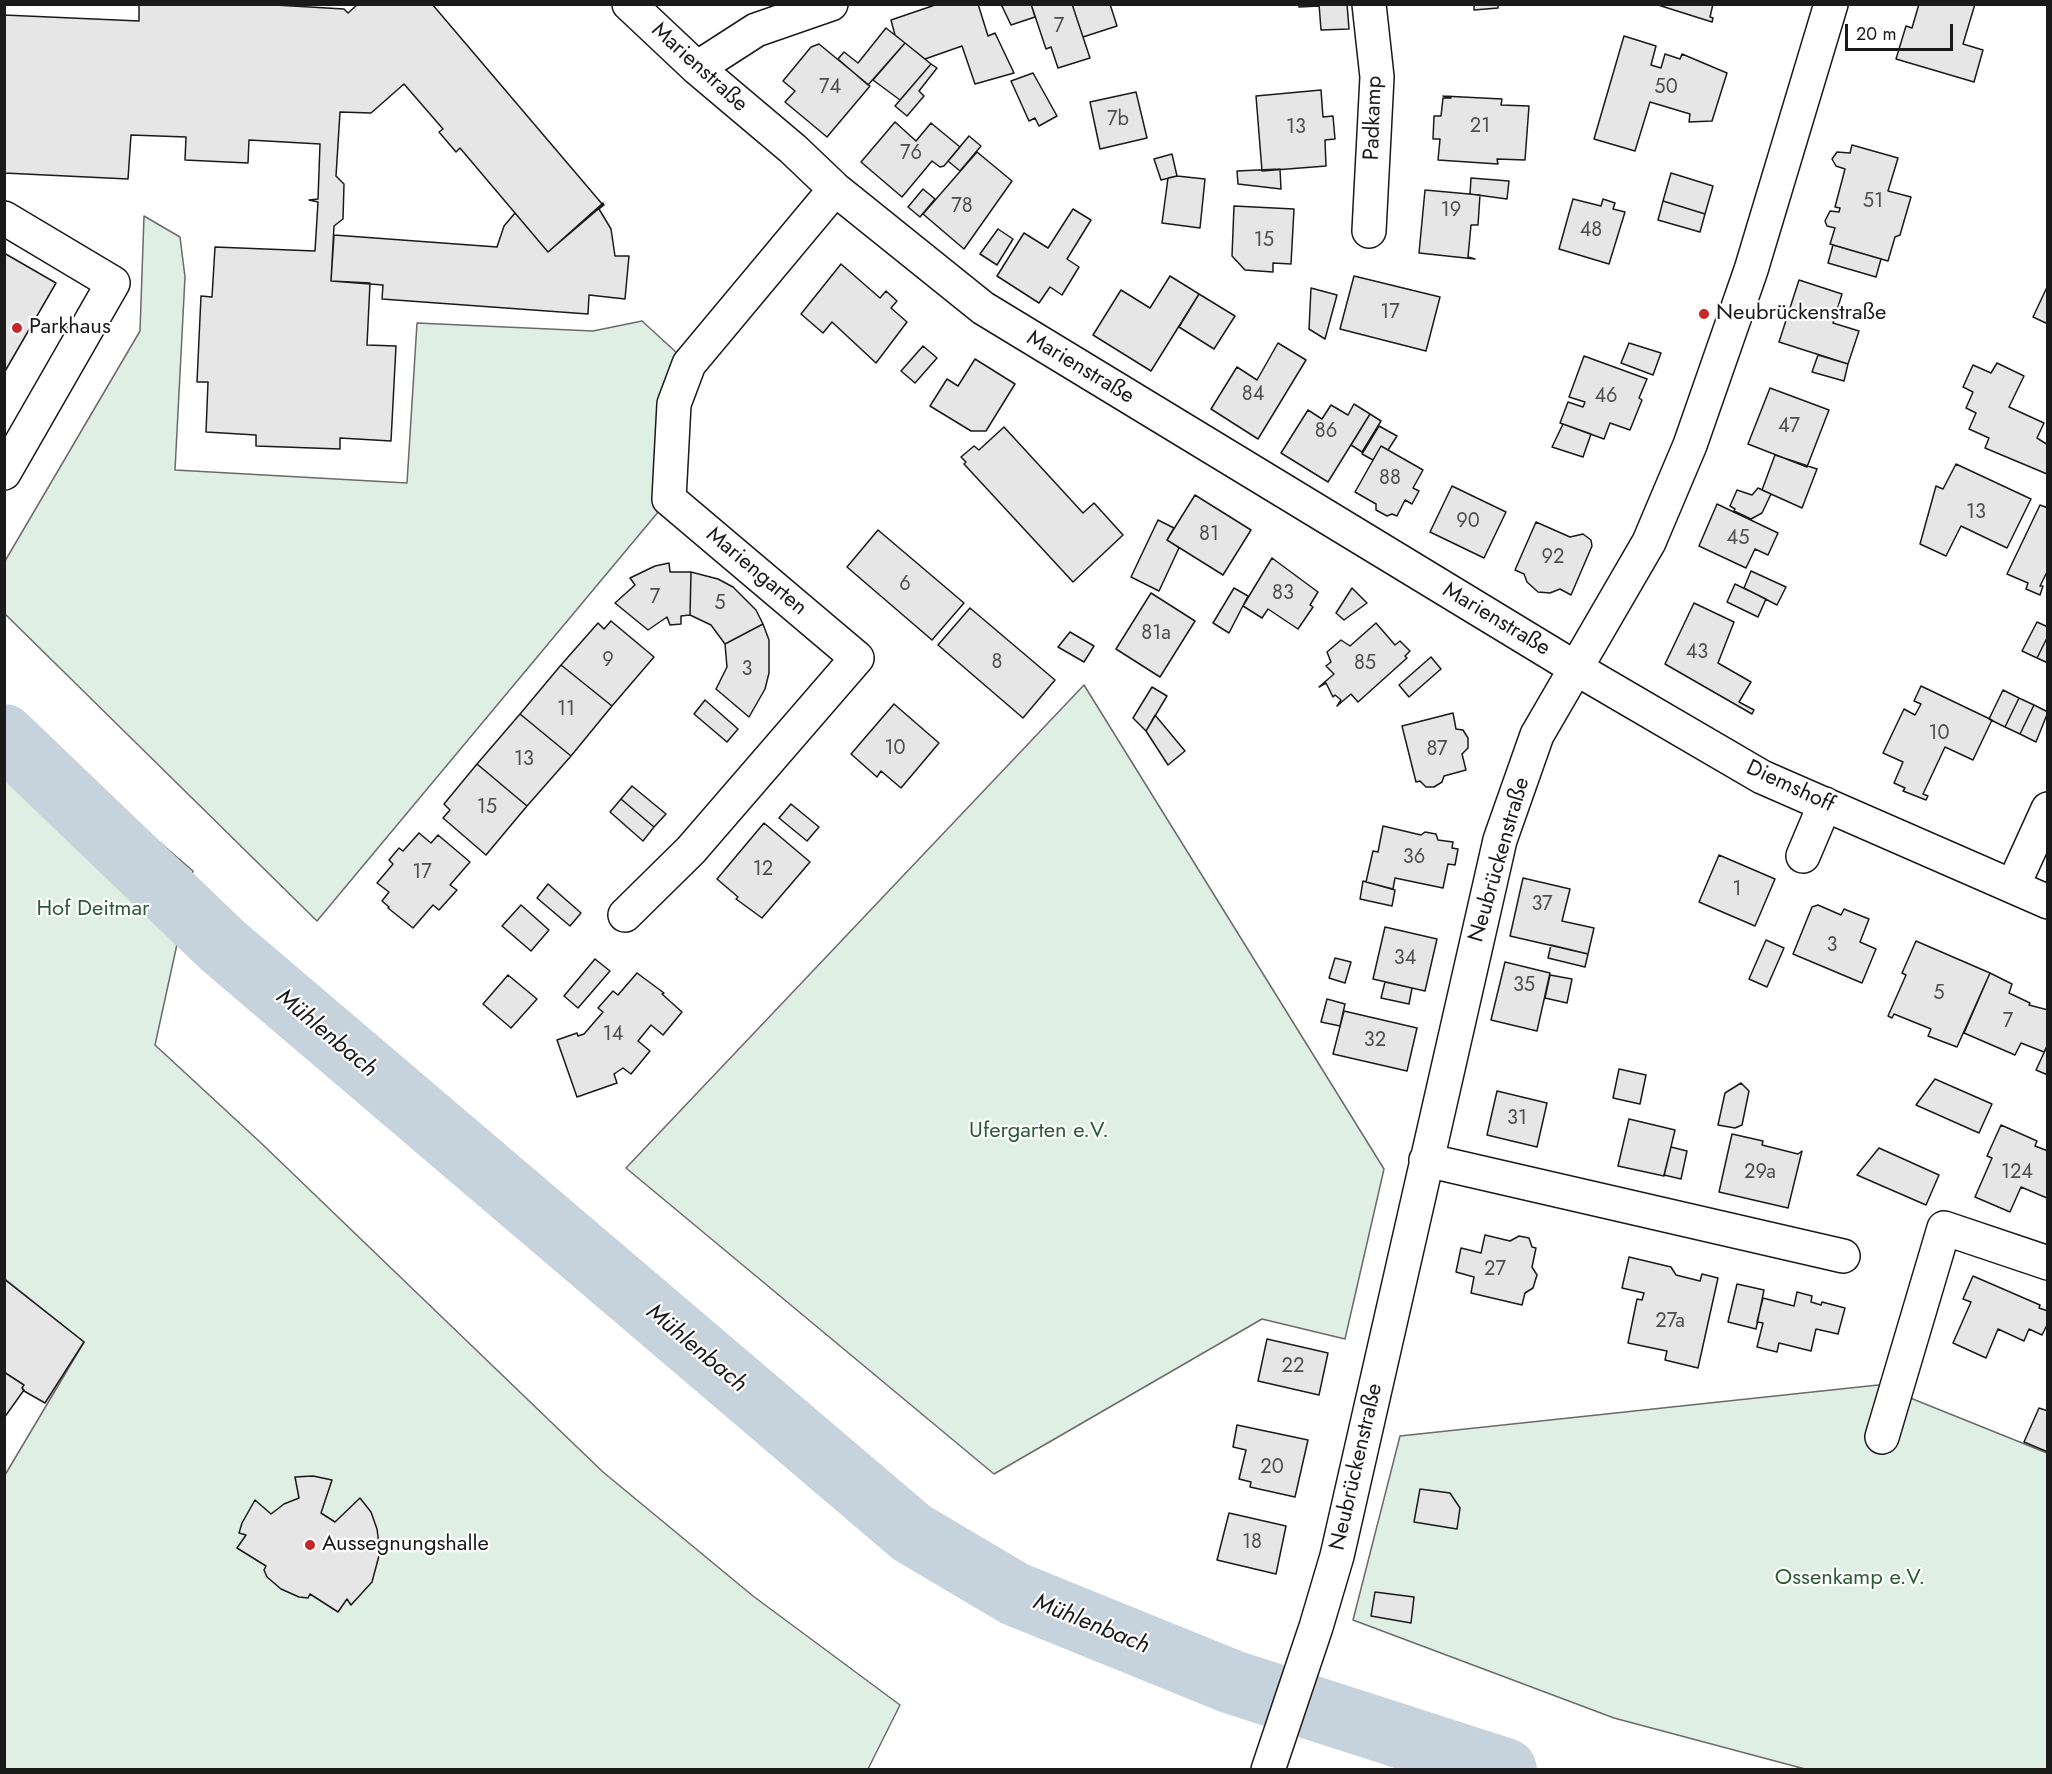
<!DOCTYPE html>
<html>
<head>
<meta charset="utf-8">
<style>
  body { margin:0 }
  #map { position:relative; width:2052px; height:1774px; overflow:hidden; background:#fff; font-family:Jost,sans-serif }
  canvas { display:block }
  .frame { position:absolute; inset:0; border:6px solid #1a1a1a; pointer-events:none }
  .scale { position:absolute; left:1845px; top:24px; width:108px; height:27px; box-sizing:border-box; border:3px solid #1a1a1a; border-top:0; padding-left:8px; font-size:18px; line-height:21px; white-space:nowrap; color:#1a1a1a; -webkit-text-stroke:4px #fff; paint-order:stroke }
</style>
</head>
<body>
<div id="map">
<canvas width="2052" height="1774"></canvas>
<div class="frame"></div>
<div class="scale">20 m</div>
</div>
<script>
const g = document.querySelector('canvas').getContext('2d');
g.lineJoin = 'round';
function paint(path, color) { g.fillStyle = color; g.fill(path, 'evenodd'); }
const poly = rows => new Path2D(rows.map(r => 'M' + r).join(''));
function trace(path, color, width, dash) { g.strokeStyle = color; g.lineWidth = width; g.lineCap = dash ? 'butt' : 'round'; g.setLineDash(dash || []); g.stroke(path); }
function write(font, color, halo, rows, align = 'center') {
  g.font = font + ' Jost,sans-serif'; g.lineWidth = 4.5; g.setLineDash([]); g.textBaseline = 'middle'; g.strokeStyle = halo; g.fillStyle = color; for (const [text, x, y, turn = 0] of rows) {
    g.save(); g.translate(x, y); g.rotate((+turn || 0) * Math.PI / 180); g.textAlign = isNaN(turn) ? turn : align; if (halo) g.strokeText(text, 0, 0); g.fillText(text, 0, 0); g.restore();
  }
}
const green = poly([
  [144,216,180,237,185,277,175,470,407,483,417,323,593,331,642,321,689,364,669,499,317,921,5,614,5,561,140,331,144,216],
  [1084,685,1384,1169,1345,1339,1262,1319,994,1474,626,1168,1084,685],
  [4,708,193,871,155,1045,260,1142,603,1472,753,1596,900,1705,868,1769,5,1769,5,1475,84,1342,5,1279,4,708],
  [1878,1385,2047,1453,2047,1769,1805,1769,1614,1718,1353,1620,1400,1436,1878,1385]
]);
paint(green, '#e0efe3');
trace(green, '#6a6a6a', 1.5);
trace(poly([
  [4,736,223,946,912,1533,1015,1594,1232,1682,1505,1770]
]), '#c6d2dc', 64);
const building = poly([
  [139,4,258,4,344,9,348,13,358,4,432,4,603,205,548,252,460,148,456,152,439,132,443,129,404,84,371,113,340,112,336,176,344,184,343,219,334,226,331,281,370,283,367,345,396,346,391,441,340,438,340,449,256,446,256,435,206,432,208,382,197,382,201,296,212,297,215,247,315,251,318,202,309,200,318,199,320,144,249,140,248,163,185,160,186,137,131,135,128,179,4,173,4,15,139,21,139,4],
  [938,4,978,4,988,36,995,33,1014,73,975,84,962,46,925,59,895,35,891,20,938,4],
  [1001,4,1031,4,1035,17,1011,25,1001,4],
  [1031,4,1072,4,1090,58,1058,68,1051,47,1046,49,1031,4],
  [1072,4,1110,4,1117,26,1083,37,1072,4],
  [1299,4,1319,4,1319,6,1299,7,1299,4],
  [1319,4,1347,4,1349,29,1321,30,1319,4],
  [1474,4,1498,4,1498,8,1474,10,1474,4],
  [1655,4,1713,4,1710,17,1713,18,1712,22,1655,4],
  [1919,4,1975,4,1963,44,1983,50,1974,82,1896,59,1906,26,1912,28,1919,4],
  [886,28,905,43,868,85,838,59,844,52,858,63,886,28],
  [1624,36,1656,46,1651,65,1661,68,1665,54,1680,59,1682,54,1727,73,1712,121,1689,122,1690,114,1650,102,1635,151,1594,139,1624,36],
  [905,43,931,64,900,100,873,80,905,43],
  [819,44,870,86,827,137,785,102,795,91,783,81,811,47,819,44],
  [931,64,937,68,919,91,924,96,907,116,895,106,931,64],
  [1033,73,1057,116,1039,126,1035,118,1029,121,1011,81,1033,73],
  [1321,90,1323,117,1333,116,1335,139,1325,140,1326,166,1262,171,1256,96,1321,90],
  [1136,92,1147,138,1100,149,1090,102,1136,92],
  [1443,96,1502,99,1501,105,1529,106,1525,160,1497,159,1498,164,1438,160,1440,139,1433,139,1434,116,1441,116,1443,98,1451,98,1443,96],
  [895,122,916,141,931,123,960,147,944,166,940,167,932,161,902,197,861,162,895,122],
  [969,136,981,146,960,171,948,161,969,136],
  [1852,145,1898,158,1888,191,1911,197,1900,235,1895,237,1888,261,1830,244,1835,228,1827,226,1825,221,1830,211,1839,212,1840,208,1835,207,1845,169,1836,166,1832,159,1837,152,1850,153,1852,145],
  [977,152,1012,181,964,249,923,214,977,152],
  [1172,154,1177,176,1161,180,1154,159,1172,154],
  [1280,169,1281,189,1238,184,1237,171,1280,169],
  [1671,173,1713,186,1705,214,1663,201,1671,173],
  [1177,176,1205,179,1200,228,1162,223,1168,178,1177,176],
  [1471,178,1509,181,1507,199,1470,194,1471,178],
  [923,189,935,199,920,217,908,207,923,189],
  [1425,190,1480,195,1478,225,1471,225,1468,257,1475,259,1419,253,1425,190],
  [1573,199,1601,206,1603,199,1615,203,1613,209,1625,212,1609,264,1559,249,1573,199],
  [1663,201,1705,214,1700,232,1658,220,1663,201],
  [603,203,604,205,599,209,611,229,615,256,629,256,625,299,589,295,588,314,382,299,383,285,331,281,334,235,497,247,504,226,515,213,548,252,603,203],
  [1234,206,1294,209,1291,264,1273,263,1273,272,1245,270,1232,256,1234,206],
  [1073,209,1091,220,1067,259,1079,267,1062,295,1050,287,1039,303,997,276,1024,233,1048,248,1073,209],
  [998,229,1013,239,997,265,980,254,998,229],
  [1833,245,1881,259,1876,277,1828,263,1833,245],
  [4,253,56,283,4,373,4,253],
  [841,264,880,298,886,291,897,301,891,308,907,322,876,363,832,322,823,333,801,314,841,264],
  [1170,276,1199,294,1151,371,1093,335,1121,290,1150,308,1170,276],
  [1354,276,1440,297,1426,351,1340,329,1354,276],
  [1799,280,1842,294,1833,323,1859,331,1848,364,1779,342,1799,280],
  [2048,285,2048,324,2033,317,2048,285],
  [1311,288,1337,295,1325,339,1309,329,1311,288],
  [1199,294,1235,316,1214,349,1179,327,1199,294],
  [1278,343,1306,360,1258,439,1211,409,1237,367,1257,380,1278,343],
  [1629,343,1661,353,1653,375,1621,363,1629,343],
  [923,346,937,358,915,383,901,371,923,346],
  [1818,355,1848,364,1844,381,1812,372,1818,355],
  [1584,356,1647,379,1639,398,1642,400,1630,430,1610,423,1604,439,1560,423,1568,402,1583,407,1585,402,1569,397,1584,356],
  [975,359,1015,384,986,431,971,431,930,406,947,379,958,386,975,359],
  [1997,363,2024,376,2009,407,2044,423,2037,438,2048,445,2047,474,1985,448,1989,438,1969,429,1976,413,1966,408,1973,392,1963,387,1973,365,1991,373,1997,363],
  [1770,388,1829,410,1807,467,1748,444,1770,388],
  [1354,404,1370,414,1328,482,1281,453,1308,410,1322,419,1331,405,1348,415,1354,404],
  [1370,414,1381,421,1362,452,1351,445,1370,414],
  [1563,424,1591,434,1583,457,1552,447,1563,424],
  [1379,426,1397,436,1388,450,1381,446,1373,460,1362,454,1379,426],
  [1004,427,1083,513,1094,503,1123,535,1073,582,964,464,966,462,961,457,974,446,979,450,1004,427],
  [1381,446,1423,470,1413,488,1419,491,1412,504,1405,500,1397,516,1392,514,1387,516,1376,510,1376,504,1355,492,1381,446],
  [1775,455,1817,469,1802,508,1762,490,1775,455],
  [1956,464,2031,499,2007,548,1961,526,1946,556,1920,544,1936,486,1943,489,1956,464],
  [1452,486,1506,512,1484,558,1430,532,1452,486],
  [1758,488,1771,494,1762,513,1751,519,1734,511,1735,509,1730,506,1737,490,1752,495,1758,488],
  [1195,495,1251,530,1223,575,1167,540,1195,495],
  [1717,504,1778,533,1768,555,1755,549,1746,568,1699,546,1717,504],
  [2040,505,2048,508,2048,570,2040,586,2043,586,2040,595,2026,589,2028,583,2007,574,2040,505],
  [1158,520,1174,528,1167,540,1179,548,1159,591,1131,577,1158,520],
  [1536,522,1570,537,1583,534,1591,540,1592,546,1571,595,1560,589,1550,593,1538,592,1527,582,1524,574,1515,570,1536,522],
  [878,530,964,603,932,640,847,567,878,530],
  [1272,558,1318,592,1310,605,1313,607,1298,629,1268,609,1262,618,1243,606,1272,558],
  [669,563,670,572,691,572,690,615,681,616,681,624,670,625,667,617,648,630,615,603,635,585,630,578,655,566,669,563],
  [1751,571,1786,587,1777,605,1744,588,1751,571],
  [691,572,718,579,733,587,756,610,763,624,725,644,711,625,690,615,691,572],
  [1735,584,1766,599,1758,617,1727,602,1735,584],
  [1234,588,1248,596,1229,633,1213,623,1234,588],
  [1352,588,1367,603,1344,620,1336,613,1352,588],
  [1151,593,1195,621,1160,677,1116,649,1151,593],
  [1694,603,1734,622,1718,663,1751,682,1739,702,1754,710,1752,714,1665,664,1694,603],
  [970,608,1055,680,1023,718,938,645,970,608],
  [611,621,654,657,612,706,561,665,598,623,604,629,611,621],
  [2037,622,2048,627,2048,636,2037,658,2022,651,2037,622],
  [1376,623,1395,645,1400,641,1410,651,1405,656,1407,658,1358,702,1351,694,1337,706,1341,700,1335,695,1333,697,1326,683,1319,687,1334,674,1326,666,1331,662,1327,652,1341,640,1350,646,1376,623],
  [763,624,769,640,769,673,765,689,749,717,716,689,727,667,725,644,763,624],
  [1070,632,1094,646,1084,662,1058,647,1070,632],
  [2048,636,2048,663,2037,658,2048,636],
  [1431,657,1441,669,1409,697,1399,685,1431,657],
  [561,665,612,706,571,756,520,714,561,665],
  [1921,686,1992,720,1973,760,1945,747,1923,794,1928,796,1926,800,1903,791,1905,788,1894,783,1903,762,1883,753,1904,709,1915,715,1921,704,1914,701,1921,686],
  [1152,687,1167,696,1146,731,1133,718,1152,687],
  [2003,690,2019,698,2005,727,1989,719,2003,690],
  [2019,698,2034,705,2020,734,2005,727,2019,698],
  [705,700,738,729,727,742,694,714,705,700],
  [894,704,939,743,901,788,881,771,877,777,851,754,894,704],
  [2034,705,2048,712,2036,742,2020,734,2034,705],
  [1453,713,1456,729,1463,730,1468,738,1468,748,1462,754,1466,770,1444,776,1442,782,1434,787,1426,787,1420,781,1416,782,1402,726,1453,713],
  [520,714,571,756,527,806,477,764,520,714],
  [1155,715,1185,751,1168,765,1146,731,1155,715],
  [477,764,527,806,486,855,443,818,450,810,444,804,477,764],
  [632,786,666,814,654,827,621,799,632,786],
  [621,799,654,827,643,841,610,812,621,799],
  [791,804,819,827,807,841,779,818,791,804],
  [764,823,810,862,762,918,736,899,738,897,717,879,764,823],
  [1383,826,1421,835,1425,832,1436,834,1438,840,1453,842,1452,848,1458,849,1455,865,1448,864,1443,888,1395,878,1393,889,1366,882,1373,851,1378,852,1383,826],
  [419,833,431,843,438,835,470,862,450,885,457,890,439,910,433,905,413,928,388,908,389,907,382,901,389,892,377,883,393,864,389,860,399,848,403,851,419,833],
  [1719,855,1775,879,1755,926,1699,902,1719,855],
  [1523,878,1570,889,1562,921,1594,928,1588,954,1510,936,1523,878],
  [1363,881,1395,890,1392,906,1360,899,1363,881],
  [548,884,581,913,570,926,537,898,548,884],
  [521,905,549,930,531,951,502,926,521,905],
  [1818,905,1841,915,1844,909,1869,919,1860,942,1876,949,1862,983,1793,954,1812,907,1818,905],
  [1385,927,1437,939,1425,991,1373,979,1385,927],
  [1766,940,1784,948,1767,987,1749,979,1766,940],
  [1916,941,1990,973,1957,1047,1928,1036,1931,1029,1894,1014,1892,1018,1888,1016,1906,975,1902,973,1916,941],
  [1551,945,1588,954,1585,967,1548,958,1551,945],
  [1335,958,1351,962,1345,983,1329,978,1335,958],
  [595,959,610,971,578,1008,564,996,595,959],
  [1505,962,1550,973,1537,1031,1491,1020,1505,962],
  [637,973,664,993,662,994,682,1012,663,1035,651,1025,638,1041,650,1051,631,1074,623,1068,614,1074,617,1083,577,1097,557,1040,577,1033,578,1036,584,1034,603,1012,598,1008,613,991,618,995,637,973],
  [1990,973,2012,984,2009,993,2030,1003,2029,1005,2048,1010,2048,1044,2044,1052,2021,1043,2015,1055,1964,1033,1990,973],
  [508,975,537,999,511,1028,483,1004,508,975],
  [1550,975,1572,979,1567,1003,1545,998,1550,975],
  [1385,982,1412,988,1409,1004,1381,998,1385,982],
  [1327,999,1345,1004,1340,1026,1321,1022,1327,999],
  [1344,1011,1417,1028,1407,1071,1333,1054,1344,1011],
  [2048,1044,2048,1075,2036,1070,2048,1044],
  [1619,1069,1646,1075,1640,1104,1613,1098,1619,1069],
  [1935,1079,1992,1104,1979,1133,1916,1105,1935,1079],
  [1741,1083,1749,1091,1742,1125,1735,1128,1718,1125,1725,1093,1741,1083],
  [1497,1091,1547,1103,1537,1147,1487,1135,1497,1091],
  [1629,1119,1675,1130,1664,1176,1618,1166,1629,1119],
  [2001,1125,2037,1141,2035,1146,2048,1151,2047,1198,2021,1187,2010,1212,1975,1197,1992,1158,1987,1156,2001,1125],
  [1732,1134,1763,1141,1762,1145,1798,1154,1802,1151,1788,1208,1719,1192,1732,1134],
  [1671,1147,1687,1151,1681,1179,1664,1175,1671,1147],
  [1879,1148,1939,1175,1926,1205,1857,1175,1879,1148],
  [1485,1235,1510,1241,1519,1236,1529,1238,1532,1247,1536,1248,1532,1267,1537,1275,1533,1288,1525,1293,1522,1305,1471,1293,1474,1277,1456,1272,1461,1248,1481,1253,1485,1235],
  [1629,1257,1671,1267,1676,1275,1700,1281,1702,1274,1718,1278,1698,1368,1665,1360,1667,1351,1628,1343,1637,1299,1642,1300,1644,1293,1622,1288,1629,1257],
  [1973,1276,2040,1305,2039,1308,2048,1311,2048,1323,2042,1335,2029,1329,2024,1341,1998,1329,1986,1358,1953,1343,1971,1302,1963,1299,1973,1276],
  [4,1279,84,1342,45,1403,24,1391,22,1388,24,1385,4,1372,4,1279],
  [1737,1284,1764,1290,1756,1329,1728,1322,1737,1284],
  [1797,1292,1812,1296,1811,1302,1821,1305,1822,1302,1845,1308,1838,1334,1816,1329,1811,1351,1779,1343,1777,1352,1757,1347,1763,1323,1757,1322,1763,1298,1794,1306,1797,1292],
  [1267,1339,1328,1353,1319,1395,1258,1381,1267,1339],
  [4,1372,24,1385,22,1388,24,1390,4,1418,4,1372],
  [2039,1408,2048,1411,2048,1452,2024,1442,2039,1408],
  [1237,1425,1308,1440,1295,1497,1250,1487,1251,1482,1239,1479,1246,1450,1233,1447,1237,1425],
  [295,1477,313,1476,332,1480,321,1513,335,1522,360,1498,371,1512,377,1529,380,1552,372,1582,351,1605,347,1599,338,1612,310,1594,308,1598,299,1597,281,1589,267,1577,264,1570,266,1566,237,1548,246,1535,239,1533,242,1523,255,1500,271,1514,284,1504,299,1498,295,1477],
  [1420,1489,1450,1493,1460,1508,1457,1529,1414,1522,1420,1489],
  [1229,1513,1286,1526,1276,1574,1217,1560,1229,1513],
  [1375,1592,1414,1597,1411,1623,1371,1616,1375,1592]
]);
paint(building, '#e6e6e6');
trace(building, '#1a1a1a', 1.5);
const minor = poly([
  [629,4,697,68,793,149,835,189,983,308,1577,669,1762,777,2048,902],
  [1369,4,1377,77,1369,231],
  [697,68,756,30,831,4],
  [4,218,113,283,4,473],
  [1803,856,1825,804],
  [2013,886,2048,809],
  [625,915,691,850,857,658,669,499,674,404,689,364,835,189],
  [1426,1160,1843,1256],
  [1882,1437,1944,1228,2048,1263],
  [1268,1770,1316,1627,1337,1556,1500,840,1537,735,1649,542,1690,445,1751,270,1831,4]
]);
trace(minor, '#1a1a1a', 36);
trace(minor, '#fff', 33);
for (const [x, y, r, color] of [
  [1704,314,6,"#c62828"],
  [17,328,6,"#c62828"],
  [310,1545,6,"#c62828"]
]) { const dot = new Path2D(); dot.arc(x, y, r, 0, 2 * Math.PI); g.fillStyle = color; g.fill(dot); trace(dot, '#fff', 2); }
write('20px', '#4d4d4d', null, [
  ["7",1059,27],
  ["74",830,88],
  ["50",1666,88],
  ["7b",1118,120],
  ["21",1480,127],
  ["13",1296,128],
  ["76",911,154],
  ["51",1873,202],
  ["78",962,207],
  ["19",1451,211],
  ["48",1591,231],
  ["15",1264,241],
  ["17",1390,313],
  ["84",1253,395],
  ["46",1606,397],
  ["47",1789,427],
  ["86",1326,432],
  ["88",1390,479],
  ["13",1976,513],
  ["90",1468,522],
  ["81",1209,535],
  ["45",1738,539],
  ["92",1553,558],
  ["6",905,585],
  ["83",1283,594],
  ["7",655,598],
  ["5",720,604],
  ["81a",1156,634],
  ["43",1697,653],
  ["9",608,661],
  ["8",997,663],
  ["85",1365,664],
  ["3",747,670],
  ["11",566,710],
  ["10",1939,734],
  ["10",895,749],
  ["87",1437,750],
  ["13",524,760],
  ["15",487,808],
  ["36",1414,858],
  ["12",763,870],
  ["17",422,873],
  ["1",1737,890],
  ["37",1542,905],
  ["3",1832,946],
  ["34",1405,959],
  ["35",1524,986],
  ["5",1939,994],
  ["7",2008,1022],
  ["14",613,1035],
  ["32",1375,1041],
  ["31",1517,1119],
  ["29a",1760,1173],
  ["124",2017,1173],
  ["27",1495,1270],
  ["27a",1670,1322],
  ["22",1293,1367],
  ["20",1272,1468],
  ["18",1252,1543]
]);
write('22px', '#1a1a1a', '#fff', [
  ["Marienstraße",699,68,42],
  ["Padkamp",1374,118,-88],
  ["Marienstraße",1080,368,31],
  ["Mariengarten",756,572,40],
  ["Marienstraße",1496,620,31],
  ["Diemshoff",1790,787,25],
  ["Neubrückenstraße",1500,860,-74],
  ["Neubrückenstraße",1357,1467,-77]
]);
write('22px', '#1a1a1a', '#fff', [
  ["Neubrückenstraße",1716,314],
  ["Parkhaus",29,328],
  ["Aussegnungshalle",322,1545]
], 'left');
write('22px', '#2b5a34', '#fff', [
  ["Hof Deitmar",93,910],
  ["Ufergarten e.V.",1039,1132],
  ["Ossenkamp e.V.",1850,1579]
]);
write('italic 24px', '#1a1a1a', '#fff', [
  ["Mühlenbach",326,1034,40],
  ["Mühlenbach",696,1349,40],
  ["Mühlenbach",1091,1625,22]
]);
</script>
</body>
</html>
